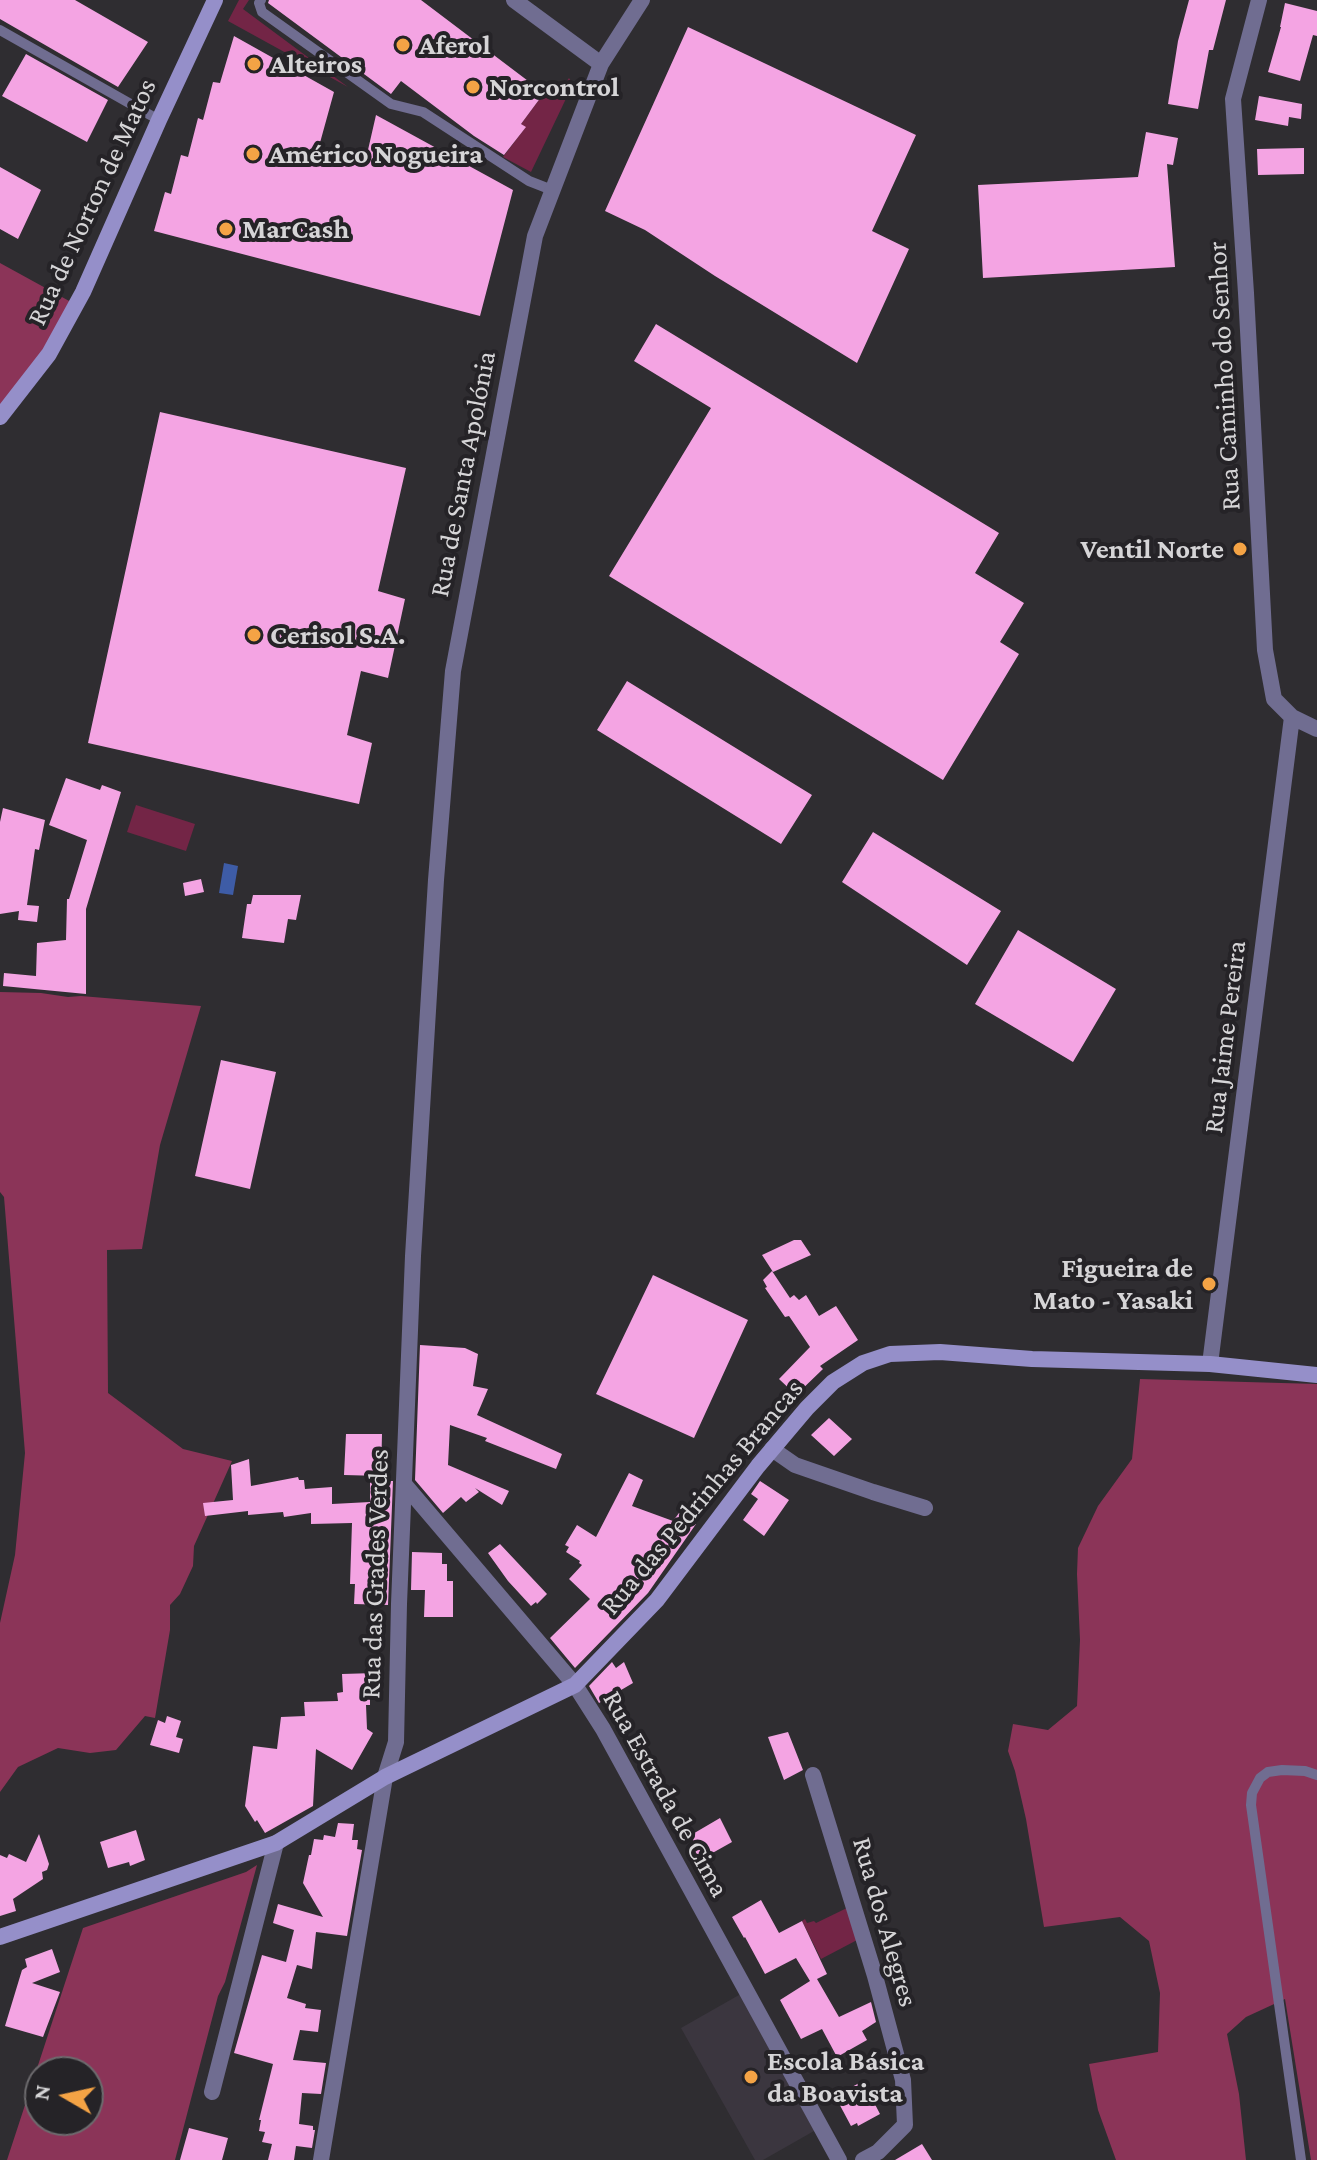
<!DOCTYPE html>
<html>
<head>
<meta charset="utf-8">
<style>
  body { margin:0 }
  #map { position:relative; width:1317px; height:2160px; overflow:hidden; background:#2f2d31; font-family:"Crimson Pro",serif }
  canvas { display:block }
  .north { position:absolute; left:24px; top:2056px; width:80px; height:80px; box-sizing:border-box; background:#252327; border:2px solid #6c6a6d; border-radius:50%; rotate:279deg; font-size:22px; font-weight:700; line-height:32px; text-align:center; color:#d6d5d7 }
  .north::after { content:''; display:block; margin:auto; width:28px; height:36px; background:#f4a345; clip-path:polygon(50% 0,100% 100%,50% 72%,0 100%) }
</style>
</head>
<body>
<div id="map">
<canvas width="1317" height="2160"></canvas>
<div class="north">N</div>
</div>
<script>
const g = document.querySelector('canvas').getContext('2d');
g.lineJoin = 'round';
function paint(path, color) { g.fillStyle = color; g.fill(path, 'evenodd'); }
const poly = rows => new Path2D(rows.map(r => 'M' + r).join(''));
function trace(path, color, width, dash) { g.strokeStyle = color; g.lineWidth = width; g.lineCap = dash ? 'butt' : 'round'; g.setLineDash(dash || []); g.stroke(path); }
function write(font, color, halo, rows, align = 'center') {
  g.font = font + ' "Crimson Pro",serif'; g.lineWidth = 8; g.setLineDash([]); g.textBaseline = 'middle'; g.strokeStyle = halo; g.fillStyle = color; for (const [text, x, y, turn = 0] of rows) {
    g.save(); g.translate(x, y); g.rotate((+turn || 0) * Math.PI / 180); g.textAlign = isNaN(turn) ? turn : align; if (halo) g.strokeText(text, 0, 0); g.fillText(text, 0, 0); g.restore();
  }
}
paint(poly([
  [746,1991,821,2127,763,2160,755,2160,681,2028]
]), '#3b363f');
paint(poly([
  [239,0,249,0,243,9,348,87,228,21],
  [569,78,573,84,531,172,503,157,525,128,521,124,544,93,554,99],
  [136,805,195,824,186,851,127,832],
  [849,1907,859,1939,821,1959,802,1921,805,1919,807,1923,814,1921,816,1923]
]), '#732546');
paint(poly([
  [0,263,71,302,52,346,0,419],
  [0,992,41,993,68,997,81,996,201,1006,160,1145,142,1249,107,1250,108,1393,183,1449,232,1461,194,1546,193,1566,180,1594,170,1605,170,1630,155,1718,145,1716,116,1750,90,1753,58,1748,18,1767,0,1792,0,1623,15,1555,25,1453,4,1197,0,1192],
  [1140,1379,1317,1384,1317,2160,1311,2160,1285,1999,1246,2017,1227,2034,1239,2094,1246,2160,1116,2160,1098,2110,1089,2064,1158,2052,1160,1993,1149,1941,1120,1917,1044,1927,1026,1819,1015,1771,1008,1751,1013,1724,1048,1730,1077,1706,1080,1640,1077,1574,1078,1548,1098,1506,1132,1459],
  [257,1865,225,1982,218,1996,175,2160,7,2160,83,1928,246,1872],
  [40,2072,88,2072,88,2120,40,2120]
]), '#8b3458');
paint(poly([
  [224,863,238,866,233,895,219,893]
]), '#3e5ca6');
paint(poly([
  [0,0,75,0,148,42,118,87,0,19],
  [269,0,421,0,544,93,521,124,526,127,504,155,474,136,401,81,391,94,268,3],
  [1189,0,1226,0,1213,50,1209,50,1198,109,1168,104,1178,41],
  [1285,3,1317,11,1317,36,1313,35,1300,81,1268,72,1281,27,1280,27],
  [688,27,916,135,872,231,909,249,857,363,715,276,645,230,605,211],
  [234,36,334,92,318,150,365,163,376,115,513,190,480,316,154,231,165,192,171,194,181,155,188,157,198,118,203,120,213,82,220,83],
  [26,54,108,100,87,142,2,96],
  [1259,96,1302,104,1301,119,1289,117,1288,126,1255,120],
  [1146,132,1178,138,1173,165,1167,164,1175,267,983,278,978,185,1138,177],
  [1304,148,1304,174,1258,175,1257,149],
  [0,167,41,190,18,239,0,229],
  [656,324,999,533,975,573,1024,603,1000,642,1019,654,943,780,609,576,711,408,634,361],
  [160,412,406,468,378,591,405,599,388,678,361,671,347,735,372,743,359,804,88,743],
  [627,681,812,795,781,844,597,730],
  [66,778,100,790,102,785,121,792,86,909,86,994,3,986,4,973,36,976,37,943,66,940,67,899,69,899,87,840,49,825],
  [3,808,45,820,39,850,35,849,27,905,39,906,37,922,18,920,19,911,0,914,0,822],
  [873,832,1001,911,967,965,842,882],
  [201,879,204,892,185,896,183,883],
  [253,895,301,895,296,920,288,919,284,943,242,938,247,904,251,904],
  [1018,930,1116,989,1073,1062,975,1004],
  [221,1060,276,1072,250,1189,195,1176],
  [794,1240,801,1240,811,1255,773,1272,762,1255],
  [772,1271,790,1298,794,1295,799,1300,806,1295,819,1316,836,1306,858,1340,820,1366,823,1369,796,1395,779,1379,810,1347,789,1316,785,1317,765,1288,767,1287,763,1280],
  [653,1275,748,1320,694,1438,596,1394],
  [420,1345,465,1348,478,1354,473,1386,488,1389,477,1415,562,1454,556,1469,485,1441,487,1438,450,1425,448,1465,509,1491,502,1505,475,1488,479,1492,466,1502,461,1497,443,1513,415,1480],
  [829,1418,852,1439,834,1456,811,1435],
  [346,1434,382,1434,381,1476,344,1475],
  [249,1459,251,1486,298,1477,299,1480,304,1480,305,1489,332,1487,332,1504,370,1502,370,1481,393,1481,388,1605,354,1604,355,1584,350,1584,352,1523,311,1524,311,1513,284,1517,283,1512,248,1515,248,1511,205,1516,203,1503,233,1500,231,1465],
  [629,1473,643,1480,632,1506,673,1521,679,1513,696,1524,648,1593,575,1668,550,1638,590,1599,569,1579,582,1565,579,1563,580,1561,566,1552,569,1547,565,1545,577,1525,596,1537],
  [760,1481,789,1500,764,1536,743,1520,758,1499,751,1494],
  [500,1544,547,1594,537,1604,536,1602,531,1606,508,1581,488,1553],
  [412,1552,442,1553,442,1564,447,1564,447,1581,453,1581,453,1617,424,1617,425,1590,411,1590],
  [612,1662,616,1668,624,1662,633,1683,599,1703,589,1686],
  [375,1673,376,1696,370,1696,370,1705,366,1705,367,1729,373,1733,352,1770,316,1749,313,1806,265,1833,257,1820,255,1822,245,1806,253,1746,277,1749,281,1717,305,1716,304,1702,338,1701,337,1693,343,1692,342,1674],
  [167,1716,181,1721,176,1737,183,1739,179,1753,150,1745,158,1720,165,1723],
  [788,1732,803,1770,784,1780,768,1737],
  [720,1818,732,1842,700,1860,693,1847,695,1846,691,1835],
  [338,1823,354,1824,352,1840,358,1840,357,1849,362,1850,347,1936,316,1932,312,1969,297,1965,287,1998,306,2004,305,2008,321,2010,318,2032,300,2030,293,2060,326,2063,321,2094,302,2093,299,2124,313,2126,313,2130,315,2130,312,2148,296,2146,294,2160,268,2160,272,2144,262,2142,265,2132,259,2131,261,2120,259,2120,273,2064,234,2053,262,1955,286,1962,294,1930,273,1923,278,1904,323,1917,303,1883,309,1855,311,1855,314,1839,323,1840,324,1835,335,1837],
  [136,1830,145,1860,130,1866,129,1862,108,1868,100,1842],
  [39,1834,49,1864,47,1870,42,1872,43,1879,13,1899,16,1911,0,1916,0,1855,7,1858,9,1854,26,1862],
  [761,1900,779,1933,802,1921,827,1974,817,1979,839,2017,871,2002,876,2022,862,2031,867,2040,837,2057,822,2029,801,2039,780,2000,810,1981,796,1958,765,1974,745,1937,744,1938,732,1917],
  [52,1949,60,1972,32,1983,60,1992,43,2037,5,2026,22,1970,27,1967,25,1959],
  [863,2081,880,2114,858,2126,857,2123,851,2126,835,2096],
  [189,2128,228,2138,222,2160,180,2160],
  [922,2144,932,2160,895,2160]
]), '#f4a4e3');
trace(poly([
  [261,0,259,3,262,12,391,104,423,112,529,181,552,190],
  [0,30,159,120],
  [1301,2160,1251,1805,1252,1793,1260,1778,1268,1772,1282,1770,1305,1771,1317,1775]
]), '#706d91', 10);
trace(poly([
  [514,0,601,64],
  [1259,0,1233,99,1246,293,1265,650,1274,699,1292,717,1317,729],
  [1210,1364,1292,717],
  [772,1449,795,1465,873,1492,925,1508],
  [404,1484,575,1685,603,1729,839,2160],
  [813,1775,875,1976,903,2080,905,2125,878,2152,863,2160],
  [212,2092,276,1843],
  [321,2160,385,1777,396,1742,399,1604,413,1256,436,880,453,671,535,236,601,64,642,0]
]), '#706d91', 16);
trace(poly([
  [0,417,49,354,83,292,159,120,215,0],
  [0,1937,276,1843,385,1777,575,1685,657,1600,758,1466,807,1408,833,1382,863,1363,890,1354,940,1352,1032,1359,1210,1364,1317,1375]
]), '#958fc9', 16);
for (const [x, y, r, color] of [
  [403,45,8,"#f4a345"],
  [254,64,8,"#f4a345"],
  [473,87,8,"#f4a345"],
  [253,154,8,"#f4a345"],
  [226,229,8,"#f4a345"],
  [1240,549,8,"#f4a345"],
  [254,635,8,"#f4a345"],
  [1209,1284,8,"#f4a345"],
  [751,2077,8,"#f4a345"]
]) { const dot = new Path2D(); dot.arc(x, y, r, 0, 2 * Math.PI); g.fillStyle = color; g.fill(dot); trace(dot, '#252327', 3); }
write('bold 28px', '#d6d5d7', '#252327', [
  ["Aferol",419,45],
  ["Alteiros",270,64],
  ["Norcontrol",489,87],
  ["Américo Nogueira",269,154],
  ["MarCash",242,229],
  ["Ventil Norte",1224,549,"right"],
  ["Cerisol S.A.",270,635],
  ["Figueira de",1193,1268,"right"],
  ["Mato - Yasaki",1193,1300,"right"],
  ["Escola Básica",767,2061],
  ["da Boavista",767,2093]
], 'left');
write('28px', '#d6d5d7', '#252327', [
  ["Rua de Norton de Matos",92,202,-65],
  ["Rua Caminho do Senhor",1224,376,-93],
  ["Rua de Santa Apolónia",463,474,-79],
  ["Rua Jaime Pereira",1225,1037,-83],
  ["Rua das Pedrinhas Brancas",702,1497,-50],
  ["Rua das Grades Verdes",375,1574,-88],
  ["Rua Estrada de Cima",666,1794,61],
  ["Rua dos Alegres",885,1922,74]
]);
</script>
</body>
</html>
